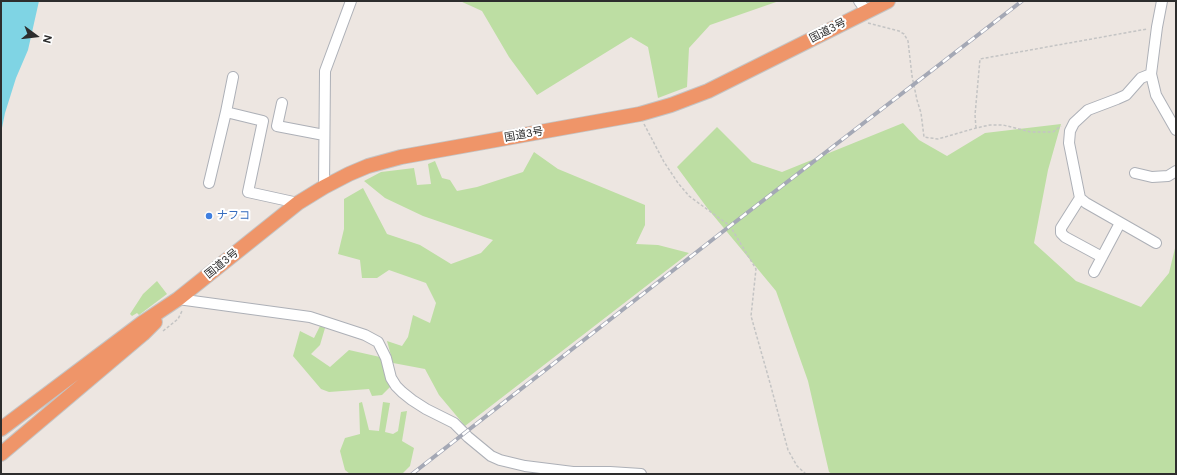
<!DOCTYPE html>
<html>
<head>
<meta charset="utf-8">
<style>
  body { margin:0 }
  #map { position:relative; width:1177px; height:475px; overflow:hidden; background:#ede6e1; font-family:"DM Sans",sans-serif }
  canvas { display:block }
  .frame { position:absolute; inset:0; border:2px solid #2d2d2d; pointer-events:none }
  .north { position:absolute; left:16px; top:16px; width:40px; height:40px; -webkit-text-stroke:3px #fff; paint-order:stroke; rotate:105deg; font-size:11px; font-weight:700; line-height:16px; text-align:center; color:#2d2d2d }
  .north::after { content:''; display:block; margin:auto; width:14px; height:18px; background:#2d2d2d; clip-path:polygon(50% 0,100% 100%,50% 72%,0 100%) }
</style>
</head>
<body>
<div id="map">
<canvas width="1177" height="475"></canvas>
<div class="frame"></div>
<div class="north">N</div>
</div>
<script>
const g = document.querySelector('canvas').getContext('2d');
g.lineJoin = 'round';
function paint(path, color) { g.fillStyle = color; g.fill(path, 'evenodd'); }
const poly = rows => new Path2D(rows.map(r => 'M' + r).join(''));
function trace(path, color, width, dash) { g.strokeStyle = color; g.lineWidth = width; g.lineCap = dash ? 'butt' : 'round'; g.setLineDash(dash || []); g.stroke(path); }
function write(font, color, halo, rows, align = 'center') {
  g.font = font + ' "DM Sans","Noto Sans JP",sans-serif'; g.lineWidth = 4; g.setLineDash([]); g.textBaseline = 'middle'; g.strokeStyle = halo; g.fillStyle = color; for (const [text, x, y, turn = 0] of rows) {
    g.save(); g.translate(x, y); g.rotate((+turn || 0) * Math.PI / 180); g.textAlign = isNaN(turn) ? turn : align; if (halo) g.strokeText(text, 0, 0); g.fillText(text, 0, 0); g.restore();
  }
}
paint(poly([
  [460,1,779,1,710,25,689,48,687,87,658,98,648,47,631,37,537,95,509,57,482,11],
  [903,123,919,140,947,156,985,133,1061,124,1048,170,1034,243,1076,281,1141,307,1169,273,1176,244,1176,474,832,474,829,472,808,381,776,291,708,209,677,167,717,127,752,162,782,172],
  [534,152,558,169,645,205,645,225,636,244,658,245,689,253,465,426,439,395,425,369,393,363,387,341,402,346,408,337,413,315,430,323,436,303,426,283,389,270,377,278,362,278,360,260,338,254,344,229,344,199,363,188,387,234,420,245,451,264,481,253,493,240,423,216,385,198,364,181,381,172,414,168,417,185,431,184,428,164,435,161,442,178,450,180,457,191,477,187,523,172],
  [157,281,167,294,139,315,137,313,132,316,130,314,143,294],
  [320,326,325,328,320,345,311,354,330,367,349,350,380,357,391,386,382,395,372,396,369,389,329,392,321,389,293,356,300,331,314,338],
  [362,402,369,430,379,431,383,402,390,403,385,432,393,434,398,431,401,412,407,411,402,441,414,448,410,466,402,474,350,474,345,470,340,451,345,438,360,434,359,403]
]), '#bddea3');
paint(poly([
  [1,1,39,1,28,50,16,78,5,113,1,133]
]), '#7fd4e4');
const minor = poly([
  [859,1,867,12],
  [1162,1,1157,27,1151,74,1156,95,1176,130],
  [1151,74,1141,78,1126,95,1117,99,1088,110,1074,123,1070,131,1069,143,1080,198,1086,203,1156,243],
  [282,103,277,126,324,135],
  [226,112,233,77],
  [1135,173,1152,177,1168,176,1176,171],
  [209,183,226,112,263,121,248,192,298,203],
  [324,187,325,71,351,1],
  [1080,198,1061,228,1061,233,1065,237,1102,257],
  [1094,272,1120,223],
  [178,299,310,317,365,335,378,342,386,358,391,378,396,386,402,392,412,400,426,409,454,423,468,437,491,456,500,460,525,466,573,472,610,472,641,474]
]);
const highway = poly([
  [1,429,142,323,178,299,298,203,324,187,349,174,368,166,401,157,640,114,671,105,708,91,888,1],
  [1,454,143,334,155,322]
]);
trace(minor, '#adb0b7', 12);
trace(highway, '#c4c4c4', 16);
trace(poly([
  [868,23,899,31,904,34,908,41,912,76,917,100,921,113,924,137,938,139,976,128,990,125,1003,125,1031,132,1053,132,1061,126],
  [644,124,664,162,678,183,689,196,730,226,756,269,751,316,770,383,788,450,797,466,806,474],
  [976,128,975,115,980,59,1147,29],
  [163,331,178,319,182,311]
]), '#c4c4c4', 1.5, [3, 2]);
trace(minor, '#fff', 10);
trace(highway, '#ef9569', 14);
const rail = poly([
  [412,474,730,226,1022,1]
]);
trace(rail, '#a4a8b5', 4);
trace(rail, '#fff', 2.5, [8]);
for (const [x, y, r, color] of [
  [209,216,4,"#3f7fe0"]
]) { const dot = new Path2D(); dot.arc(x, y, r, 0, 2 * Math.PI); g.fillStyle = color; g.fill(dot); trace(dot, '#fff', 1.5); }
write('11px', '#2d2d2d', '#fff', [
  ["国道3号",828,31,-27],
  ["国道3号",524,135,-10],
  ["国道3号",222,264,-39]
]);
write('11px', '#366cbe', '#fff', [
  ["ナフコ",217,216]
], 'left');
</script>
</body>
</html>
